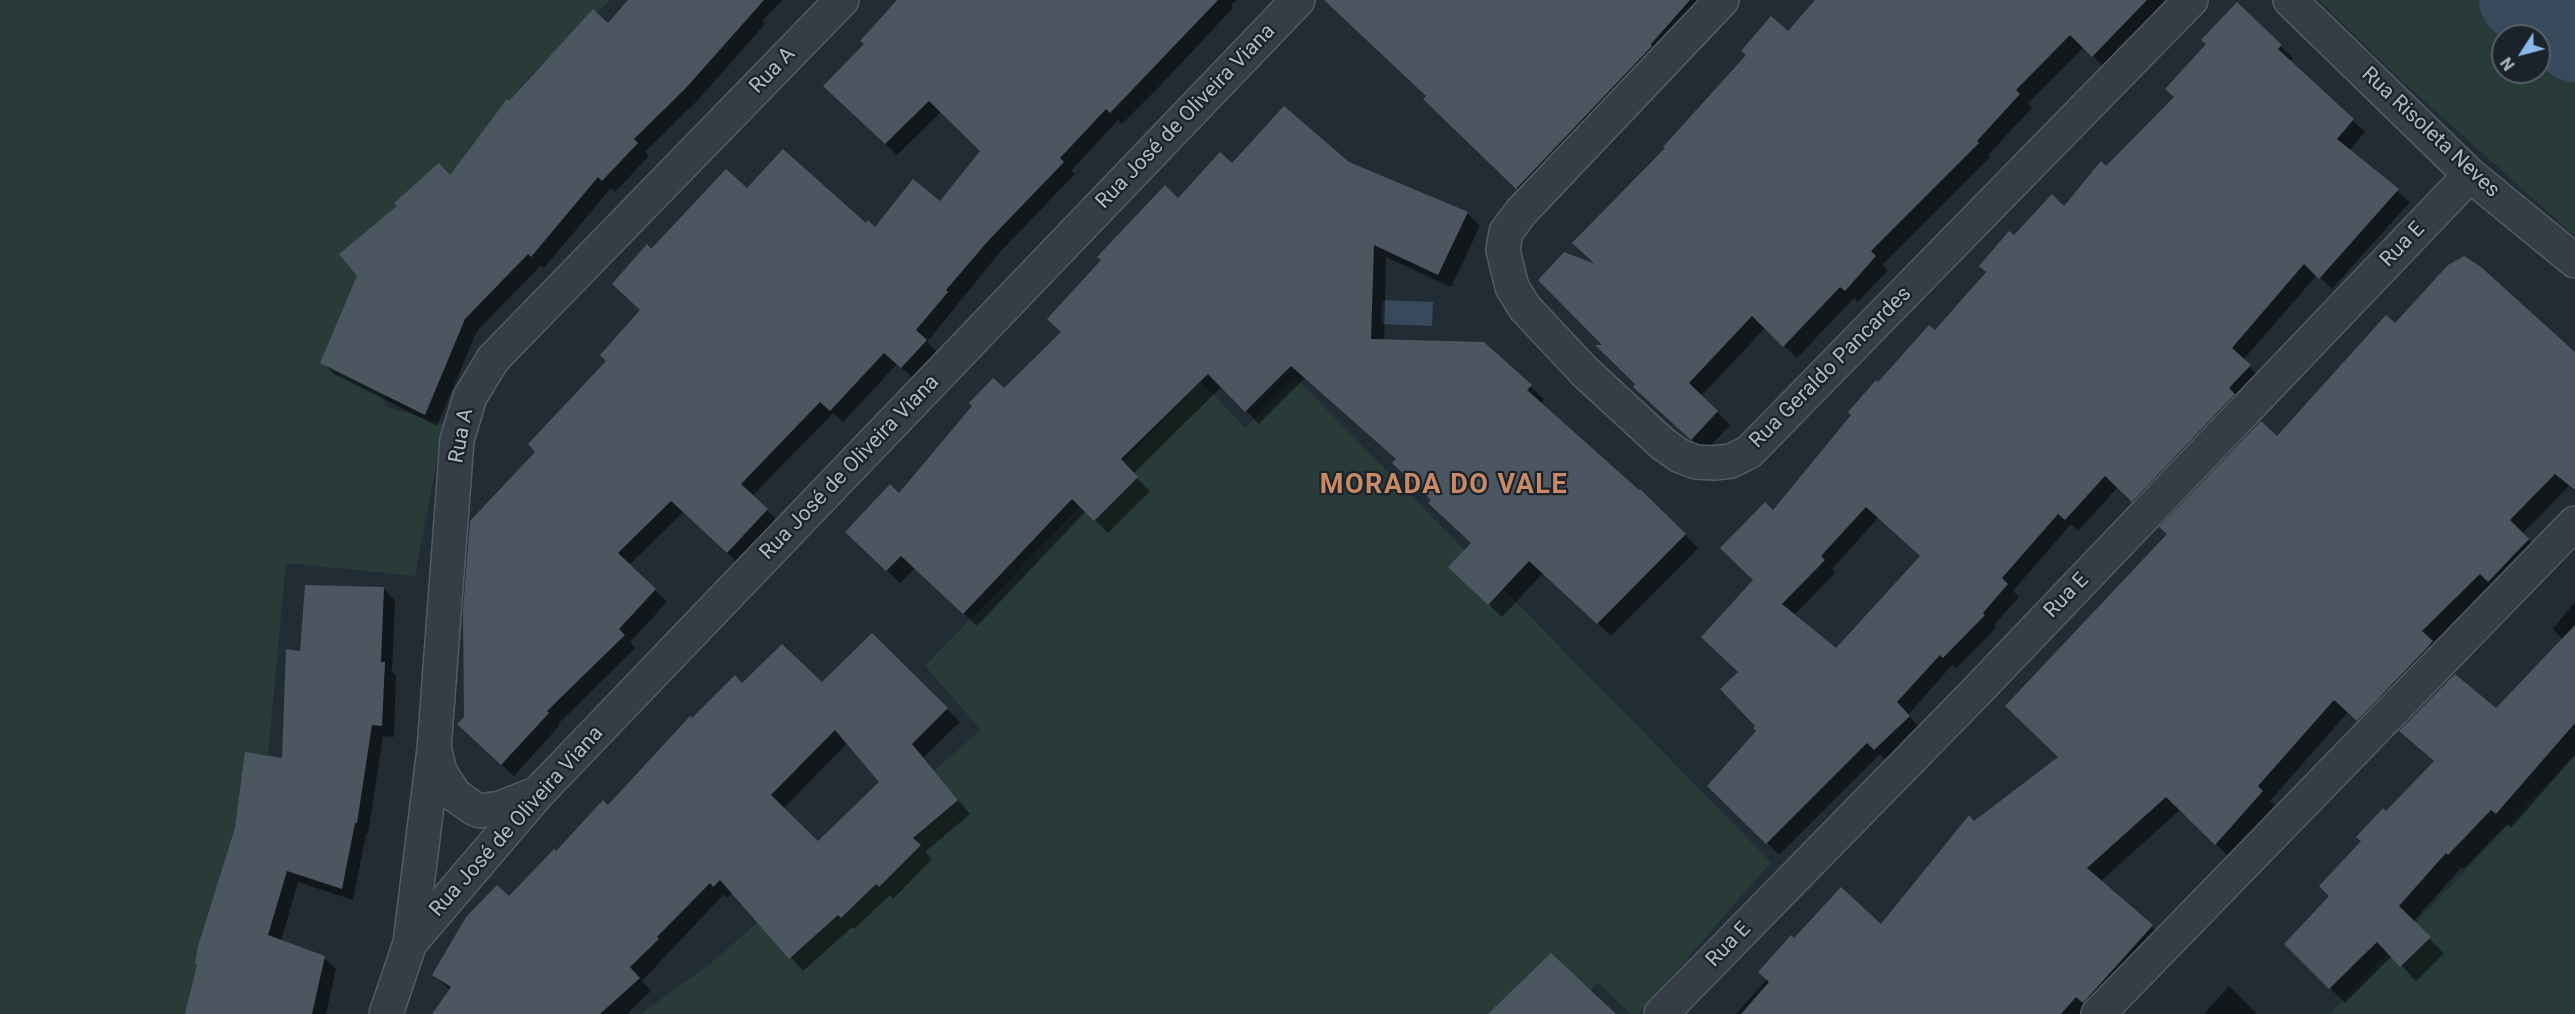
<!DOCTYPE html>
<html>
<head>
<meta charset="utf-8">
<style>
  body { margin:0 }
  #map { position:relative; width:2575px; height:1014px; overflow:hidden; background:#222c35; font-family:Roboto,sans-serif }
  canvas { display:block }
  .north { position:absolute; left:2491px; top:24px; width:60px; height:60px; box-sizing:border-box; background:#1b222b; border:2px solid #575e68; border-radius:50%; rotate:234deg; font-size:16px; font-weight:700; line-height:24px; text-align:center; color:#b0b8c3 }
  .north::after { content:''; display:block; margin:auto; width:21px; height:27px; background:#8bb7ed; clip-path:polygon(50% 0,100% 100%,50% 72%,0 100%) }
</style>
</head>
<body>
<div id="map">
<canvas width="2575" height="1014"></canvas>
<div class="north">N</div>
</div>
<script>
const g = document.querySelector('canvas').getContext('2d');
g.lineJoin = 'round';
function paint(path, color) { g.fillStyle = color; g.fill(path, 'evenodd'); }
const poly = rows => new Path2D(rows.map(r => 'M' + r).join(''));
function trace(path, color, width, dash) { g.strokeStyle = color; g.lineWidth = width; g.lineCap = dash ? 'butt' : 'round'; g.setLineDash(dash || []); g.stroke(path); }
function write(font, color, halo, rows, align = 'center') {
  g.font = font + ' Roboto,sans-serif'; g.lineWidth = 4.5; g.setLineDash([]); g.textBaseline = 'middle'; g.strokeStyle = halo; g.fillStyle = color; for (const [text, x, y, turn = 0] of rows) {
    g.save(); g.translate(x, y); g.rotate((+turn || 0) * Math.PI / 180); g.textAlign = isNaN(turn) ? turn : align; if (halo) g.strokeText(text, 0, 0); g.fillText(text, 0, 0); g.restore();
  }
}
paint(poly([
  [0,0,610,0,532,74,468,150,401,301,384,406,444,424,415,576,286,563,269,744,234,1014,0,1014],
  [2319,0,2512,0,2575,47,2575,236,2403,82],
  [2503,36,2539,36,2539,72,2503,72],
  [1295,377,1771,862,1639,1014,1630,1014,1598,982,1570,1014,641,1014,711,963,981,730,925,666,1201,381,1245,428],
  [2575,754,2575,1014,2330,1014]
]), '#283b39');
paint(poly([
  [1382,300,1433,302,1432,326,1381,324]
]), '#37495b');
paint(poly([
  [630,0,782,0,762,21,765,24,698,100,645,152,649,156,615,192,611,188,544,268,541,265,477,331,437,426,334,374,322,362,451,177,509,103,608,25],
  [899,0,1236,0,1231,6,1233,8,1158,88,1122,124,1118,120,1071,171,1075,174,1000,252,927,342,937,352,914,379,897,364,843,422,833,413,752,496,779,522,739,564,683,512,629,565,667,602,630,642,635,648,558,724,559,726,514,776,471,736,465,717,537,452,608,361,642,311,651,251,747,190,876,229,940,203,982,151,941,112,897,155,837,98,866,44],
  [1359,0,1711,0,1530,201,1438,112],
  [1817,0,2166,0,2154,13,2157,15,2105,68,2084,47,2028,103,2032,108,1988,155,1990,157,1882,265,1888,270,1858,302,1854,298,1797,358,1765,328,1701,396,1730,425,1705,452,1647,399,1637,384,1600,268],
  [2237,4,2293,58,2289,61,2365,132,2349,151,2410,202,2332,289,2317,275,2243,360,2261,378,2145,512,2118,487,2078,531,2071,524,2013,591,2019,597,1994,625,1996,628,1956,668,1952,665,1908,715,1921,729,1887,761,1880,754,1779,855,1709,786,1758,731,1739,673,1755,580,1773,512,1878,384,1936,332,2014,237,2064,208,2176,97,2208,44],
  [1878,518,1922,556,1836,650,1794,615,1835,573,1832,569],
  [1348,163,1467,213,1480,226,1451,287,1386,257,1384,341,1483,343,1544,399,1540,404,1639,492,1640,491,1698,548,1611,636,1543,573,1502,617,1450,567,1473,544,1397,459,1305,378,1259,424,1222,386,1133,474,1150,491,1108,533,1086,511,977,626,915,568,900,583,860,545,1004,390,1063,332,1178,200,1232,166],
  [2395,325,2575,354,2575,491,2569,486,2522,534,2541,553,2371,733,2348,712,2270,801,2275,805,2229,857,2181,809,2101,881,2165,939,2086,1014,1736,1014,1767,979,1794,940,1881,926,1975,823,2060,757,2277,439],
  [384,589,395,601,392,672,396,676,394,737,383,736,368,834,366,834,353,900,298,882,281,941,324,958,336,969,326,1014,187,1014,198,965,283,759,302,653],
  [2575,602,2575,755,2511,828,2507,824,2464,869,2462,867,2413,922,2444,953,2416,981,2392,956,2345,1003,2286,944,2331,896,2363,841,2435,762,2401,731,2496,710,2563,640,2553,629],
  [872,635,960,722,923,758,970,814,925,852,932,859,893,899,890,895,854,929,852,927,803,971,733,892,727,898,723,895,642,981,651,991,627,1014,434,1014,450,990,434,975,509,898,608,807,692,721,742,685,822,685],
  [848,742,881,782,818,843,783,809],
  [2229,986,2257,1014,2204,1014]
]), '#0007');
trace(poly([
  [2519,0,2575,42]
]), '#37495b', 80);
paint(poly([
  [628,0,764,0,686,88,634,139,638,143,602,181,598,177,531,257,528,254,465,319,425,415,320,363,357,276,339,254,397,206,394,203,439,163,450,175,507,99,509,101,593,9,608,23],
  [897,0,1218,0,1110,113,1106,109,1060,158,1064,162,988,241,946,290,948,292,916,330,927,340,901,368,884,353,830,411,820,402,741,484,768,509,727,553,671,501,618,553,656,589,619,629,625,635,547,711,549,713,501,765,457,724,464,717,463,610,470,521,535,452,528,444,606,361,600,355,640,310,612,284,647,244,651,249,726,169,747,188,783,149,866,223,868,220,875,227,913,179,940,201,980,151,929,101,885,144,823,86,864,44,860,41],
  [1324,0,1690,0,1651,44,1652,46,1516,189,1423,99,1426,96],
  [1815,0,2147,0,2092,57,2070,35,2016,90,2020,94,1977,141,1979,143,1871,251,1876,256,1845,291,1840,287,1783,347,1752,316,1689,383,1718,411,1691,440,1633,387,1635,384,1595,345,1602,345,1538,280,1564,252,1595,264,1572,243,1665,148,1663,147,1746,55,1741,51,1771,16,1788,31],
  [2237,2,2282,45,2278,49,2354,119,2337,139,2399,189,2319,279,2304,264,2232,348,2251,365,2229,388,2235,394,2132,502,2105,476,2065,520,2058,514,2002,578,2008,584,1983,613,1985,615,1943,658,1940,655,1897,702,1910,716,1874,750,1867,743,1766,844,1707,786,1756,731,1753,728,1755,726,1720,689,1738,672,1701,637,1753,580,1720,548,1765,502,1773,510,1851,415,1848,412,1876,380,1878,382,1929,325,1935,330,1986,272,1979,266,2009,231,2014,235,2052,194,2064,206,2101,161,2106,166,2174,97,2165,89,2206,44,2201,40],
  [1866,507,1920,556,1836,648,1782,604,1825,560,1821,556],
  [1284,106,1349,162,1468,212,1438,275,1374,245,1371,339,1484,342,1532,385,1527,390,1639,490,1640,489,1686,534,1597,624,1529,561,1488,605,1448,567,1471,543,1428,503,1431,500,1392,463,1396,459,1291,366,1245,412,1208,374,1121,459,1138,477,1094,521,1072,499,963,614,901,556,886,571,845,532,890,484,899,493,972,406,969,403,993,378,1004,388,1061,332,1047,319,1101,260,1097,257,1165,185,1178,198,1220,152,1232,163],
  [2464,256,2481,267,2575,352,2575,490,2555,474,2510,520,2529,539,2488,582,2480,574,2422,631,2433,641,2426,649,2357,721,2334,700,2258,786,2263,791,2215,845,2166,797,2087,868,2153,925,2083,1003,2076,997,2061,1014,1741,1014,1769,982,1758,972,1791,935,1794,938,1841,887,1881,924,1969,815,1974,821,2058,757,2005,706,2167,534,2159,527,2261,421,2277,436,2386,315,2395,323,2448,265],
  [305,585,384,587,381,662,385,662,382,726,372,725,357,823,355,823,342,889,287,871,268,935,325,956,312,1014,185,1014,197,965,195,964,198,946,235,828,245,752,282,758,286,649,300,651],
  [2575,625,2575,723,2496,814,2491,810,2448,855,2446,853,2399,906,2431,937,2400,967,2377,942,2329,989,2284,944,2329,896,2319,886,2361,841,2356,837,2383,808,2386,811,2434,761,2399,731,2455,674,2496,708],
  [872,633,948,708,912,744,958,800,913,838,921,845,879,887,876,884,841,918,838,915,789,959,720,880,713,887,710,883,657,937,659,939,630,967,640,978,600,1014,432,1014,451,987,432,975,466,917,497,885,509,896,554,849,556,851,603,800,608,805,690,716,692,718,735,675,742,683,782,644,822,682],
  [835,730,879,782,818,841,771,795],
  [1551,953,1616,1014,1488,1014]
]), '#4b5661');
const minor = poly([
  [1722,0,1521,212,1506,232,1503,250,1512,287,1525,308,1585,372,1663,444,1680,456,1696,462,1714,463,1731,461,1749,452,2191,0],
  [2290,0,2470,175,2575,261],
  [435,751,440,772,455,795,473,808,480,811,500,808,536,794],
  [410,943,538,793,1298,0],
  [386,1014,410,943,434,749,457,440,470,397,493,359,842,0],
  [1661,1014,1975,693,2470,175],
  [2098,1014,2575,523]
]);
trace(minor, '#535b64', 36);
trace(minor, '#353d46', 33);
write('21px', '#b0b8c3', '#1b222b', [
  ["Rua A",773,71,-46],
  ["Rua José de Oliveira Viana",1186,117,-46],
  ["Rua Risoleta Neves",2430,133,43],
  ["Rua E",2403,245,-46],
  ["Rua Geraldo Pancardes",1831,368,-45],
  ["Rua A",462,436,-79],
  ["Rua José de Oliveira Viana",850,468,-46],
  ["Rua E",2067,596,-46],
  ["Rua José de Oliveira Viana",517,822,-48],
  ["Rua E",1729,945,-46]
]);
g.letterSpacing = '1.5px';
write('bold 27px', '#c88a65', '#1b222b', [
  ["MORADA DO VALE",1444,486]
]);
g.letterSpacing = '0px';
</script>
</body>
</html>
